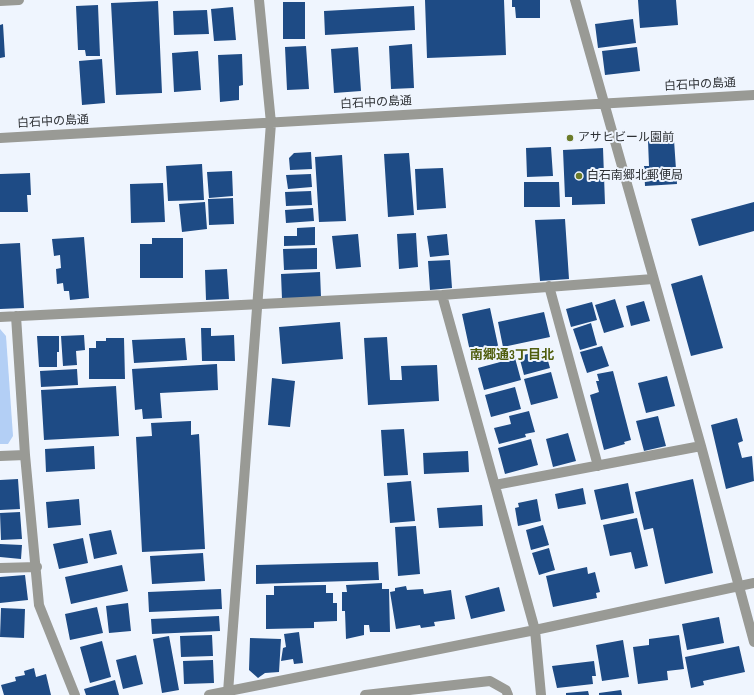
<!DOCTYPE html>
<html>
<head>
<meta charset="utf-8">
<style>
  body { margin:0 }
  canvas { display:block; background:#eff5fe }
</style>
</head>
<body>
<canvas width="754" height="695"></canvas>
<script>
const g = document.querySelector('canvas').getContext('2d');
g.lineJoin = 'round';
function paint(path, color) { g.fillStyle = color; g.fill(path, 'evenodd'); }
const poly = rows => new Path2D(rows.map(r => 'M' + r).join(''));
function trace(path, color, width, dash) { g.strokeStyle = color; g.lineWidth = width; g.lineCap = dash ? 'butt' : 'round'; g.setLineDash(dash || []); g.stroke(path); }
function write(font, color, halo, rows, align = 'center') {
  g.font = font + ' "Sofia Sans Condensed","Noto Sans JP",sans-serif'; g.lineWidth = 4; g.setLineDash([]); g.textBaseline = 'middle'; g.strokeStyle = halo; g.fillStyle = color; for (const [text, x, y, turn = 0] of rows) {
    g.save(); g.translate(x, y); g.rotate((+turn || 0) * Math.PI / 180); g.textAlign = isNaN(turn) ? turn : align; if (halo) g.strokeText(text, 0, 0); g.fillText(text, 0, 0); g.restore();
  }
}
paint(poly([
  [0,329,6,336,13,436,8,444,0,444]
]), '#b3cff5');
paint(poly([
  [425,0,504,0,506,55,427,58],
  [512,0,540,0,540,18,516,18,515,7,512,7],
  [638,0,676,0,678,25,640,28],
  [158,1,162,93,116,95,111,3],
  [283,2,305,2,305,39,283,39],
  [98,5,100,56,86,56,85,50,78,50,76,6],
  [414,6,415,30,325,35,324,11],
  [233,7,236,40,214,41,211,9],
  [207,10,209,34,174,35,173,11],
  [633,19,636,43,598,48,595,24],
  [3,24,5,57,0,58,0,25],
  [412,44,414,88,391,89,389,46],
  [306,46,309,89,287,90,285,47],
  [358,47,361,91,334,93,331,49],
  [637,47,640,71,605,75,602,51],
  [198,51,201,90,174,92,172,53],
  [242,54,243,85,239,86,239,100,220,102,218,55],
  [102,59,105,103,82,105,79,61],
  [674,140,677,184,645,186,644,166,649,166,648,141],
  [551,147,553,176,527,177,526,148],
  [603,148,605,204,572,205,572,197,565,197,563,150],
  [311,152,312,169,290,170,289,158,294,153],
  [409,153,414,215,388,217,384,154],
  [342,155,346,221,319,222,315,157],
  [202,164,204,200,168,201,166,166],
  [443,168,446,208,417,210,415,169],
  [232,171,233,196,209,198,207,172],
  [30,173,31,195,27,195,28,212,0,212,0,174],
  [311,174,312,187,288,189,286,175],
  [524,182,559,182,560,207,524,207],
  [163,183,165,222,131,223,130,184],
  [311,191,312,205,286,206,285,192],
  [233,198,234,224,209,225,208,199],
  [205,202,207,229,182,232,179,204],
  [754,202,754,231,699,246,691,219],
  [313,208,314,221,286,223,285,210],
  [565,219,569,279,540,281,535,220],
  [315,227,315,245,284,246,284,236,297,236,297,228],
  [416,233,418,267,399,269,397,234],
  [358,234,361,267,336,269,332,236],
  [447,234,449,255,430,257,427,236],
  [84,237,89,298,70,300,69,291,64,291,63,283,57,284,56,269,61,268,60,255,54,256,52,239],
  [152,238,183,238,183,278,140,278,140,244,152,244],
  [20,243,24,308,0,309,0,244],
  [317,248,317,269,284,270,283,249],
  [450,260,452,288,430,290,428,261],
  [227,269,229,299,206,300,205,270],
  [320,272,321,297,282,299,281,274],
  [702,275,723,348,691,356,671,284],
  [615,299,624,327,604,333,595,305],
  [644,301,650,321,631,326,626,306],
  [592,302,597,320,571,327,566,309],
  [490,308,499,350,471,356,462,314],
  [544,312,550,337,503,347,498,322],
  [340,322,343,359,282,364,279,327],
  [591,323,597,345,580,350,573,329],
  [201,328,211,328,211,336,234,335,235,361,202,361],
  [84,335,85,350,76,351,77,365,63,366,61,336],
  [37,336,59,336,59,352,57,352,57,367,39,367],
  [387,337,390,380,402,380,401,366,437,365,439,401,368,405,364,338],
  [106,338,124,338,125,379,89,379,89,348,96,348,96,341,106,341],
  [185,338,187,360,134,363,132,340],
  [602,346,609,366,587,373,580,352],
  [545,350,550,368,524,375,519,356],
  [515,358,521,380,484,390,478,368],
  [217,364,218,390,160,393,162,418,143,419,142,409,135,410,132,369],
  [77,369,78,385,41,387,40,371],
  [613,371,631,440,624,442,625,444,604,450,590,395,599,392,596,381,599,381,597,374],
  [551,372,558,398,531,405,524,379],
  [667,376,675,406,646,413,638,383],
  [272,378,295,381,290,427,268,425],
  [116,386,119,436,44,440,41,390],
  [515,387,521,409,491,417,485,395],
  [529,411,535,432,525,434,526,437,499,444,494,428,511,424,509,416],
  [658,416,666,446,644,451,636,421],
  [737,418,743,441,738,443,742,458,752,456,754,481,726,489,711,425],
  [191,421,191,435,199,434,205,549,142,552,136,437,152,436,151,423],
  [404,429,408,475,384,476,381,430],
  [568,433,576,461,553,467,546,439],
  [531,439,538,465,505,474,498,448],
  [94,446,95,469,46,472,45,449],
  [468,451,469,472,424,474,423,453],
  [18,479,20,509,0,510,0,480],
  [693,479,713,573,665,584,653,528,644,530,635,492],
  [411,481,415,521,390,523,387,483],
  [628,483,634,513,601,520,594,490],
  [583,488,586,504,558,509,555,494],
  [79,499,81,525,48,528,46,502],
  [537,499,541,521,518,526,515,508,519,507,518,503],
  [482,505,483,526,439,528,437,508],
  [20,512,22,539,1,540,0,513],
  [637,518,648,566,635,569,631,552,610,556,603,525],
  [543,525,549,545,531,550,526,530],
  [416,526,420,574,398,576,395,527],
  [111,530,117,554,94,559,89,534],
  [83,538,88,563,59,569,53,544],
  [0,544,22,545,21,559,0,557],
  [549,548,555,570,539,575,532,553],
  [203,553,205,581,152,584,150,556],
  [378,562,379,580,256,584,256,565],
  [122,565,128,591,71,604,65,577],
  [587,567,588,574,595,572,600,592,596,593,597,598,553,607,546,576],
  [25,575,28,600,0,603,0,577],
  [382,583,382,589,389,589,390,632,370,632,369,625,364,625,364,635,346,639,345,611,342,611,342,592,347,592,346,585],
  [326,585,326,593,333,593,333,603,337,603,337,621,314,622,314,628,266,629,266,595,274,595,274,586],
  [406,586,407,590,423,589,424,594,451,590,455,619,434,622,435,626,421,628,420,625,396,629,390,592,395,591,395,588],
  [499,587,505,611,471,619,465,596],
  [221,589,222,609,149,612,148,592],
  [128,603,131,631,109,633,106,606],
  [97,607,103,633,70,640,65,614],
  [1,608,25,609,24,638,0,637],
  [219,616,220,631,152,634,151,619],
  [719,617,724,643,687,650,682,624],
  [299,632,303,663,294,664,293,659,281,661,283,648,286,647,284,634],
  [212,635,213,656,181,657,180,636],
  [679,635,684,669,667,671,668,680,638,684,633,647,649,645,649,639],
  [169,636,179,690,162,693,153,639],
  [250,638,281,639,279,672,265,673,258,678,249,670],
  [623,640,629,677,602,681,596,645],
  [102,641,111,677,90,683,80,647],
  [739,646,745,672,703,681,704,685,691,688,685,657],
  [136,655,143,684,123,689,116,660],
  [213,660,214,683,184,684,183,661],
  [594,661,596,676,592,676,593,684,557,688,552,666],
  [34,668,36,677,46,674,51,695,4,695,1,685,16,681,15,677,25,675,24,671],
  [115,680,119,695,86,695,84,689],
  [621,690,622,695,599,695,599,693],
  [588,691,589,695,566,695,566,693]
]), '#1e4b85');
trace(poly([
  [575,0,701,446,754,642],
  [0,1,19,0],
  [0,138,754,95],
  [549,286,598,466],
  [442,295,535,630,541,695],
  [16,316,25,455,39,605,75,695],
  [0,317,442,295,653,279],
  [0,456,25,455],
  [495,485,701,446],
  [0,568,37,567],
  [228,692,271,123,259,0],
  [209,695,535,630,754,583],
  [365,695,490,681,506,690,508,695]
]), '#999a95', 10);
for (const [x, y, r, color] of [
  [570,138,4,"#6b7b29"],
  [579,176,4,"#6b7b29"]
]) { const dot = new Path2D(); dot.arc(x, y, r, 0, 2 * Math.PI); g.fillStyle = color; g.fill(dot); trace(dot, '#eff5fe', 1.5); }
write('12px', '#2d3034', '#eff5fe', [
  ["白石中の島通",700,85,-3],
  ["白石中の島通",376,103,-3],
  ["白石中の島通",53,122,-3]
]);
write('12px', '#2d3034', '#eff5fe', [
  ["アサヒビール園前",578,138],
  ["白石南郷北郵便局",587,176]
], 'left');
write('bold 13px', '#505e0e', '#eff5fe', [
  ["南郷通3丁目北",512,356]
]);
</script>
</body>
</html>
